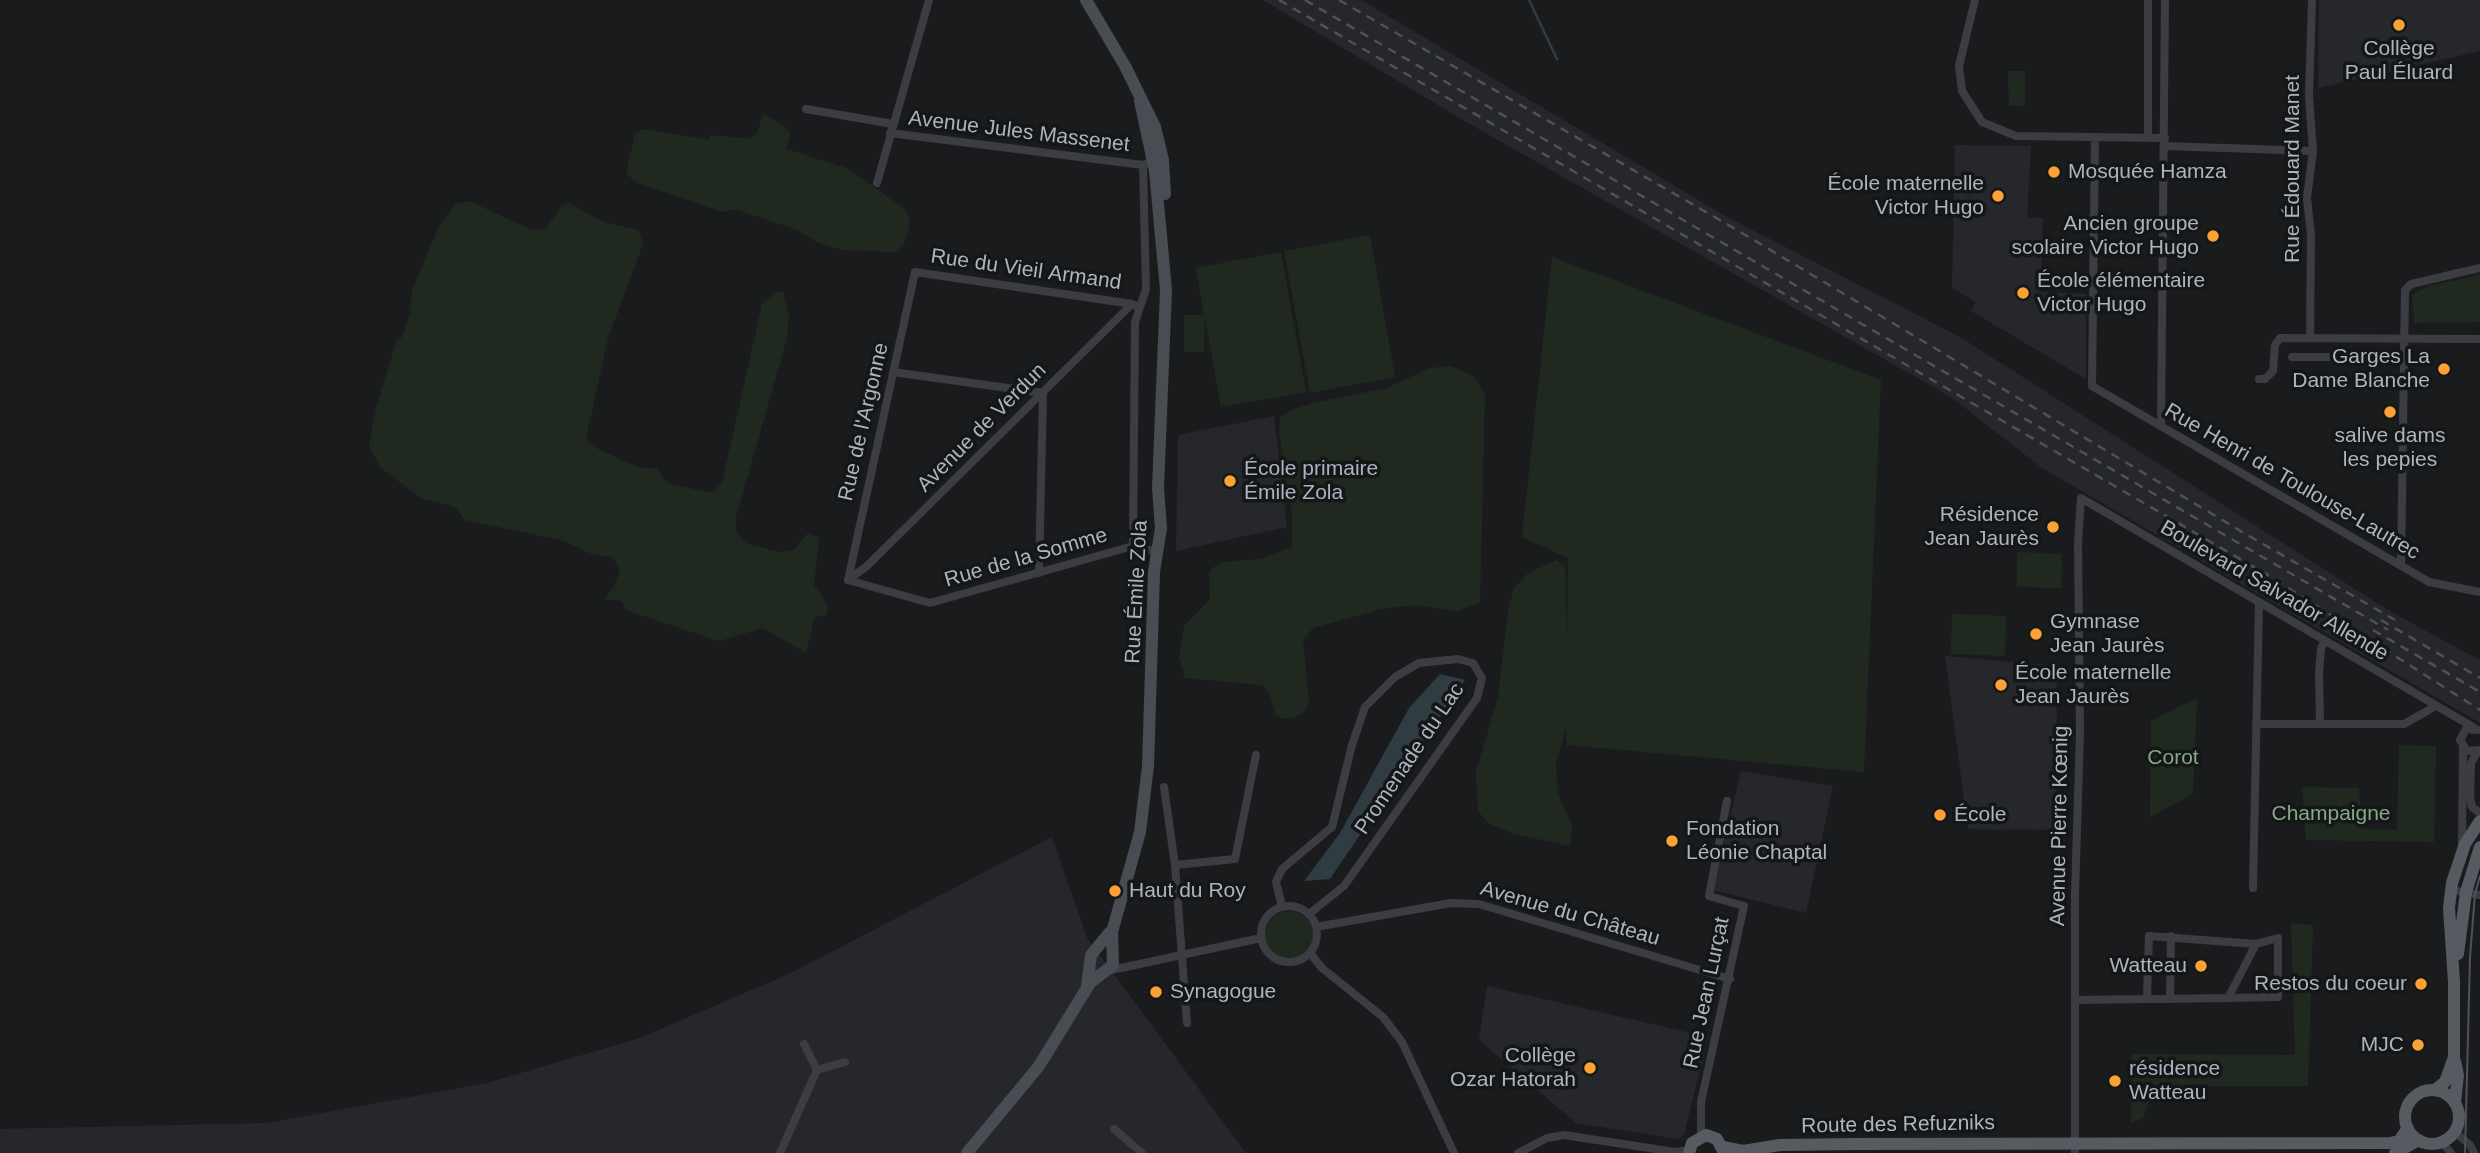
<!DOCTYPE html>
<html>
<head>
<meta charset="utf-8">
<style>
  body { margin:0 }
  canvas { display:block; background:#1a1b1d }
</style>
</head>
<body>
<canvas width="2480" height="1153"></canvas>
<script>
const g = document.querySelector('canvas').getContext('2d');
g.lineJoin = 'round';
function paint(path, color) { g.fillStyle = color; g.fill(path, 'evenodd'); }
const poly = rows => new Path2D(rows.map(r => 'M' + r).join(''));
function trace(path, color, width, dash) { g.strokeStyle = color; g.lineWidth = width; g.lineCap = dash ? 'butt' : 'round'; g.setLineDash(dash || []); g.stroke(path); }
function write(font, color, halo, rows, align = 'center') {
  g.font = font + ' Helvetica,sans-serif'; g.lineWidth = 7; g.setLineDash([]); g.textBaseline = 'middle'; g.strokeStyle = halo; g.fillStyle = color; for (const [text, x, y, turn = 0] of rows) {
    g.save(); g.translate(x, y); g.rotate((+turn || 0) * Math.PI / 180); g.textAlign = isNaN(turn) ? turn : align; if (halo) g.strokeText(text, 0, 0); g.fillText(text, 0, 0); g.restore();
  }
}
paint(poly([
  [1263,0,1361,0,1727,217,1960,337,2391,612,2480,660,2480,723,2042,468,1951,397,1468,123],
  [2319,0,2480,0,2480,51,2318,88],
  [1955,145,2031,146,2027,218,2043,218,2041,292,2086,294,2086,379,1971,311,1976,302,1952,288],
  [1274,416,1287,527,1176,551,1178,435],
  [1945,656,2057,666,2056,830,1968,829],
  [1741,771,1833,786,1806,913,1713,890],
  [1052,837,1087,938,1246,1153,0,1153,0,1129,267,1123,487,1083,640,1038,789,974],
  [1487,986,1708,1037,1684,1135,1677,1139,1576,1123,1479,1040]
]), '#26272a');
paint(poly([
  [2008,71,2025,71,2025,106,2009,106],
  [763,114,780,123,791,133,786,149,849,169,907,211,910,223,904,245,896,252,842,250,816,242,800,231,735,209,723,212,637,183,626,173,635,134,644,129,710,140,710,135,751,139,758,131],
  [469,201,532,230,546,229,562,205,569,203,603,222,639,230,643,244,608,338,586,439,594,447,637,467,657,469,667,483,711,493,722,483,762,304,777,291,783,292,789,314,787,338,736,517,736,532,747,544,779,552,794,550,808,533,819,538,814,585,828,606,827,615,815,617,806,653,763,628,719,641,626,610,622,601,604,599,613,588,620,570,613,557,589,553,565,541,465,520,454,506,422,499,380,467,369,446,376,408,396,342,402,337,410,314,412,291,439,226,456,204],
  [1370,235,1395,377,1310,393,1284,251],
  [1281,252,1306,392,1221,407,1205,318,1204,352,1184,352,1184,315,1204,315,1196,268],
  [1552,257,1881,380,1864,772,1567,745,1566,728,1556,764,1558,794,1572,825,1570,846,1514,834,1488,823,1478,811,1476,772,1498,697,1508,612,1514,588,1528,573,1557,560,1565,567,1567,647,1568,558,1522,537],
  [2480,275,2480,322,2414,323,2412,295,2429,286],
  [1451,366,1475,377,1485,394,1480,602,1458,611,1415,605,1381,609,1313,628,1303,639,1309,703,1303,713,1295,717,1283,719,1275,714,1269,692,1262,685,1185,678,1179,656,1184,626,1210,599,1209,571,1221,562,1261,559,1292,547,1292,513,1279,431,1280,418,1292,410,1313,403,1387,388,1430,368],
  [2017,552,2062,554,2061,588,2017,587],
  [1952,614,2006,616,2005,656,1951,654],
  [2197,698,2193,794,2150,817,2151,721],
  [2399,745,2436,746,2434,842,2306,840,2302,787,2359,788,2362,829,2397,830],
  '1265 935a24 24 0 1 1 48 0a24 24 0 1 1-48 0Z',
  [2291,923,2313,925,2308,1086,2155,1086,2143,1118,2131,1123,2132,1054,2295,1055]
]), '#202920');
paint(poly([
  [1440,674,1465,680,1330,879,1304,881,1340,833,1409,708]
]), '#2f3c42');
trace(poly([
  [1529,0,1557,59]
]), '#2f3c42', 2.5);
trace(poly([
  [1975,0,1959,66,1962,91,1982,122,2016,136,2165,138],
  [806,109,893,124],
  [890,133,1143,165],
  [2095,137,2092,386,2429,582,2480,592],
  [2148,137,2148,0],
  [2165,146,2313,151],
  [877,183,929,0],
  [2310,337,2311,236,2307,198,2313,151,2309,96,2312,0],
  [2292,357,2405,357],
  [893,372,1043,393,1039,573],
  [2259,379,2265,379,2273,371,2275,345,2280,338,2480,339],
  [2161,426,2165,0],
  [1133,546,1135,322,1146,289,1143,165,1155,160],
  [2401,565,2405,290,2411,284,2480,268],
  [848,580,915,272,1132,304],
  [848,580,867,566,1132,304,1136,306],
  [848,580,930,603,1133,546,1158,552],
  [2320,723,2319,673,2321,648,2325,641],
  [2256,724,2404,724,2436,706],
  [2480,730,2466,729,2460,740,2467,751,2480,750],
  [2478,751,2471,763,2470,797,2472,807,2480,813],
  [1164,787,1175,865,1187,1023],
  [2462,849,2463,747],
  [1175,865,1235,859,1256,755],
  [2253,888,2259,602],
  [2451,890,2480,895],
  '1261 934a28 28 0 1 1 56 0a28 28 0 1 1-56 0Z',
  [1282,906,1276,882,1282,869,1332,827,1352,745,1365,707,1395,677,1419,663,1458,659,1473,663,1482,678,1477,698,1344,886,1309,914],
  [1316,927,1451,903,1479,904,1730,979],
  [1310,953,1322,968,1383,1017,1402,1042,1454,1153],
  [1107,971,1261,938],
  [2228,998,2256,944],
  [2170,999,2171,936],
  [2075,1000,2147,999,2162,999,2228,998,2278,997,2278,938,2256,944,2149,936,2147,999],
  [817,1070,845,1062],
  [1114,1129,1142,1153],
  [2455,1132,2470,1145,2474,1153],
  [1701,1136,1701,1102,1744,906,1709,896,1727,801],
  [2442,1142,2451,1153],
  [780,1153,817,1070,804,1044],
  [1518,1153,1547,1138,1564,1135,1675,1152,1689,1150],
  [2075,1153,2075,895,2080,733,2078,543,2081,498,2473,727]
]), '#3b3d42', 8);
trace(poly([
  [1086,0,1125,66,1155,127,1163,160,1165,194],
  [1087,986,1091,955,1110,932],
  [967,1153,1039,1066,1090,983,1113,965,1112,932,1140,832,1148,766,1154,572,1161,528,1158,488,1166,290,1155,171,1140,101]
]), '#494c52', 12);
trace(poly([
  [2458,954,2466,892,2480,847],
  [2435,1090,2445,1082,2454,1057,2454,982,2449,908,2452,883,2465,844,2480,821],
  '2405 1117a27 27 0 1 1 54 0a27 27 0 1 1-54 0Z',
  [2455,1102,2458,1075,2455,1061],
  [1723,1147,1743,1151,1780,1145,1856,1144,2390,1143,2399,1141,2408,1128],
  [1689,1153,1692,1143,1706,1135,1717,1139,1724,1153],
  [2395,1153,2419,1140]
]), '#575b61', 12);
trace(poly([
  [2465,1153,2470,957,2475,894,2480,876]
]), '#4e5157', 2);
trace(poly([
  [1279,0,2271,577,2480,710],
  [1305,0,2388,630],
  [1339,0,1737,230,2244,533,2395,620],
  [2381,620,2480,678],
  [2373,630,2480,692]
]), '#4e5157', 2.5, [9, 7]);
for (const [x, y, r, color] of [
  [2399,25,7,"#fca134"],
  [2054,172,7,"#fca134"],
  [1998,196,7,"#fca134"],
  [2213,236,7,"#fca134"],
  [2023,293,7,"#fca134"],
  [2444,369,7,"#fca134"],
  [2390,412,7,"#fca134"],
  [1230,481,7,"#fca134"],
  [2053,527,7,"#fca134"],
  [2036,634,7,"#fca134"],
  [2001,685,7,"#fca134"],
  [1940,815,7,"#fca134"],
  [1672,841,7,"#fca134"],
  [1115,891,7,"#fca134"],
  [2201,966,7,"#fca134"],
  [2421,984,7,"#fca134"],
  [1156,992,7,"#fca134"],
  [2418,1045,7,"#fca134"],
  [1590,1068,7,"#fca134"],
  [2115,1081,7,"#fca134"]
]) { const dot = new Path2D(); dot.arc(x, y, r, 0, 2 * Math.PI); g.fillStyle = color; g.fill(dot); trace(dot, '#151618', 2.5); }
write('21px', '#acb4bd', '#151618', [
  ["Collège",2399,49,"center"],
  ["Paul Éluard",2399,73,"center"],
  ["Mosquée Hamza",2068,172],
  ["École maternelle",1984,184,"right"],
  ["Victor Hugo",1984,208,"right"],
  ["Ancien groupe",2199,224,"right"],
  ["scolaire Victor Hugo",2199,248,"right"],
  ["École élémentaire",2037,281],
  ["Victor Hugo",2037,305],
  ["Garges La",2430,357,"right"],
  ["Dame Blanche",2430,381,"right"],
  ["salive dams",2390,436,"center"],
  ["les pepies",2390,460,"center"],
  ["École primaire",1244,469],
  ["Émile Zola",1244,493],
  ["Résidence",2039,515,"right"],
  ["Jean Jaurès",2039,539,"right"],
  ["Gymnase",2050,622],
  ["Jean Jaurès",2050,646],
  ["École maternelle",2015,673],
  ["Jean Jaurès",2015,697],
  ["École",1954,815],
  ["Fondation",1686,829],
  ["Léonie Chaptal",1686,853],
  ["Haut du Roy",1129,891],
  ["Watteau",2187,966,"right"],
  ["Restos du coeur",2407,984,"right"],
  ["Synagogue",1170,992],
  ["MJC",2404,1045,"right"],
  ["Collège",1576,1056,"right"],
  ["Ozar Hatorah",1576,1080,"right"],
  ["résidence",2129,1069],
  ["Watteau",2129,1093]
], 'left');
write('21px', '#acb4bd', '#151618', [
  ["Avenue Jules Massenet",1019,132,7],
  ["Rue Édouard Manet",2293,169,-90],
  ["Rue du Vieil Armand",1026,270,8],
  ["Rue de l'Argonne",864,422,-77],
  ["Avenue de Verdun",982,428,-45],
  ["Rue Henri de Toulouse-Lautrec",2292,482,30],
  ["Rue de la Somme",1026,558,-16],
  ["Boulevard Salvador Allende",2274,591,30],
  ["Rue Émile Zola",1137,592,-87],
  ["Promenade du Lac",1410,759,-56],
  ["Avenue Pierre Kœnig",2060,826,-89],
  ["Avenue du Château",1570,914,16],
  ["Rue Jean Lurçat",1707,993,-78],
  ["Route des Refuzniks",1898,1125,-1]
]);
write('21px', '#85a983', '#151618', [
  ["Corot",2173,758],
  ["Champaigne",2331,814]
]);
</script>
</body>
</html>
